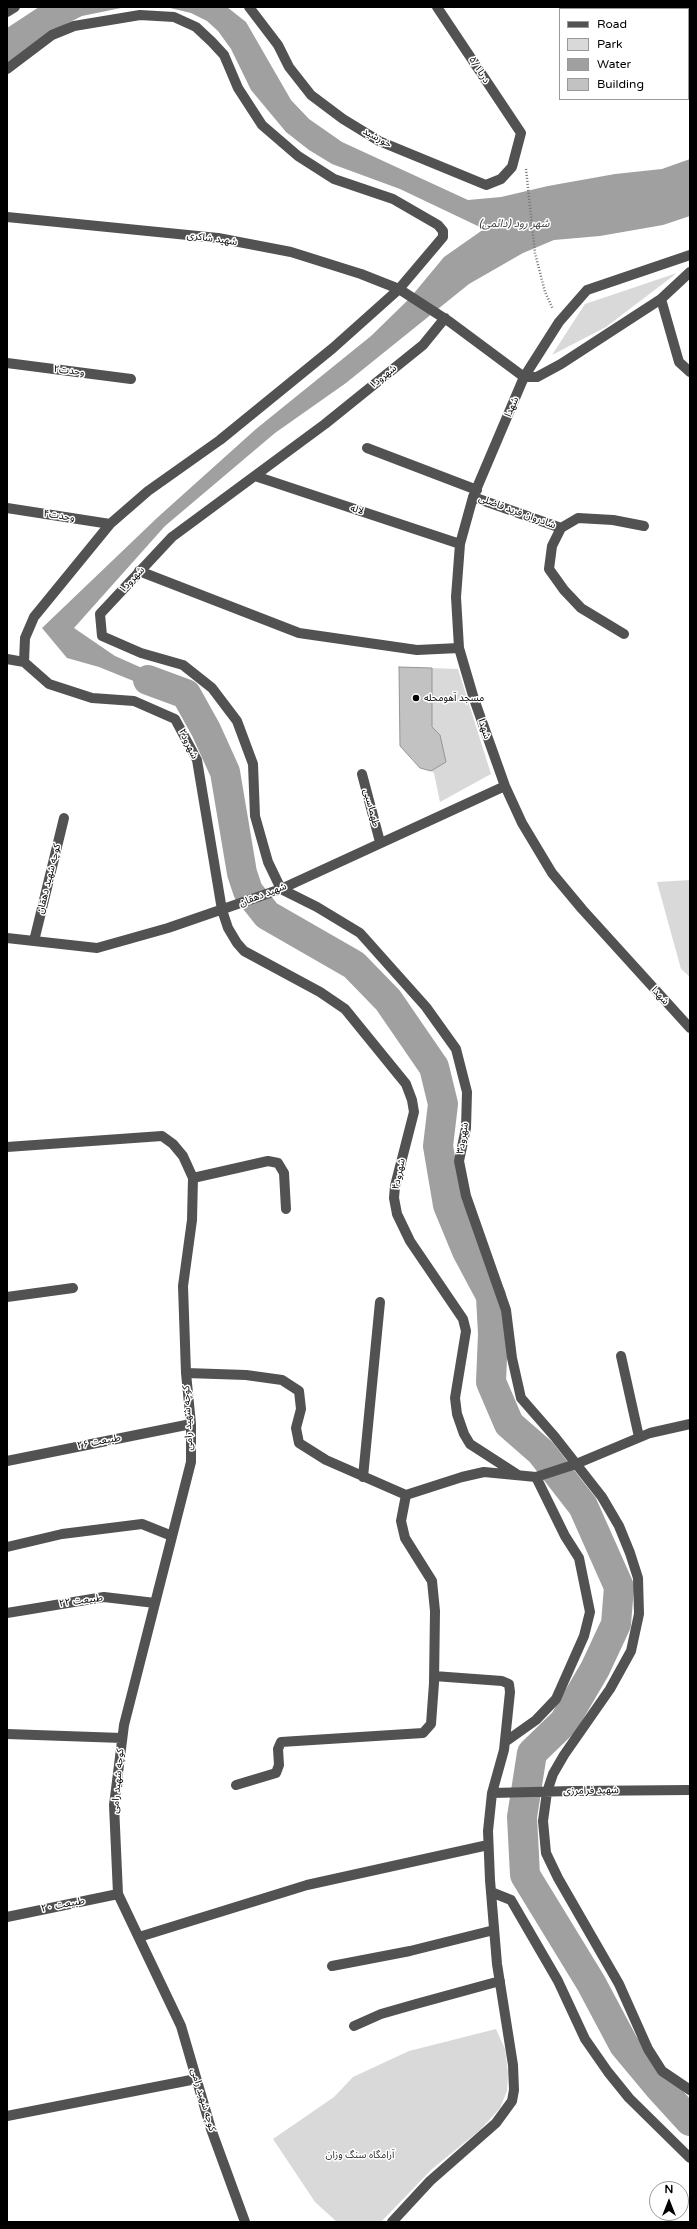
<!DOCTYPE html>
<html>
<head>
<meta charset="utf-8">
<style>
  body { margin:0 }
  #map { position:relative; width:697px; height:2229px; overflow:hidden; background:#fff; font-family:"Varela Round",sans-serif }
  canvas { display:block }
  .frame { position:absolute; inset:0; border:8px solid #000; pointer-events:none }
  .legend { position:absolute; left:559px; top:8px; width:130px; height:92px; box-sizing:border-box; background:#fff; border:1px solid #999; margin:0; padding:5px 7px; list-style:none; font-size:12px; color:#000 }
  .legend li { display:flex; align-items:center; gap:8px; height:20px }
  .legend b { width:20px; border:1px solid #999 }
  .north { position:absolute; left:649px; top:2181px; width:40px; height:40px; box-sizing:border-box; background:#fff; border:1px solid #999; border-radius:50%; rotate:0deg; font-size:11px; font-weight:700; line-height:16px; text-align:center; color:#000 }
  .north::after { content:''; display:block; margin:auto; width:14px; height:18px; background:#000; clip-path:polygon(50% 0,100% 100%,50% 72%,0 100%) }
</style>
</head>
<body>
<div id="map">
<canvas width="697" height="2229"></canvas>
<div class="frame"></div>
<ul class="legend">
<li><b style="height:5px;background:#525252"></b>Road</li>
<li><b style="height:11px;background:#d9d9d9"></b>Park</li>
<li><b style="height:11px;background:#a0a0a0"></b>Water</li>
<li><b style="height:11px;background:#c2c2c2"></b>Building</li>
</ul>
<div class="north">N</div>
</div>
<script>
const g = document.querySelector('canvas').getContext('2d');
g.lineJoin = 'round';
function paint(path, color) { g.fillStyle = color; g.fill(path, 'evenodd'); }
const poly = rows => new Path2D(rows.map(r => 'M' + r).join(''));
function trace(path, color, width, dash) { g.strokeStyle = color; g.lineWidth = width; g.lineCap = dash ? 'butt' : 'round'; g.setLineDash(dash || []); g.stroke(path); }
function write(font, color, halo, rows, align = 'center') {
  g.font = font + ' "Varela Round","Noto Sans Arabic",sans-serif'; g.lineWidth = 3; g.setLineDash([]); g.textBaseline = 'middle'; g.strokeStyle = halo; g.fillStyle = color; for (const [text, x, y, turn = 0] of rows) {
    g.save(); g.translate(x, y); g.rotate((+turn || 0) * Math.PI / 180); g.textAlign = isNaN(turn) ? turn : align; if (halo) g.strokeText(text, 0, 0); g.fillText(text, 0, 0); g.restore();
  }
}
paint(poly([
  [677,273,606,327,552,355,585,304],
  [399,667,458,669,491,774,440,802,434,773,400,746],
  [690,880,690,977,681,969,657,882],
  [496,2029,505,2049,508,2073,507,2091,500,2108,480,2130,432,2169,381,2222,337,2222,315,2202,273,2139,334,2097,353,2077,409,2051]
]), '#d9d9d9');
paint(poly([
  [39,7,140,7,121,8,82,16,50,32,7,67,7,28],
  [166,7,227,7,246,22,291,100,309,119,342,142,468,200,501,197,548,186,615,174,662,169,690,159,690,216,663,225,600,236,554,240,523,253,469,284,346,383,275,433,165,526,74,628,115,656,194,691,178,699,99,667,67,658,42,628,158,517,256,429,371,336,410,298,444,257,484,229,400,189,332,164,309,150,286,132,251,90,231,49,218,31,207,21,191,13]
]), '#a0a0a0');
trace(poly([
  [148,680,186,694,206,730,225,772,242,873,248,891,267,915,354,965,388,1000,434,1067,443,1104,438,1146,448,1205,467,1251,491,1296,493,1334,491,1382,509,1424,541,1452,583,1506,619,1587,616,1624,595,1669,564,1722,532,1753,522,1817,525,1875,591,1983,624,2045,659,2087,690,2121]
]), '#a0a0a0', 30);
const building = poly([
  [399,667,432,668,432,727,440,735,446,762,431,771,420,768,400,746,399,667]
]);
paint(building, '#c2c2c2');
trace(building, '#969696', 1);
trace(poly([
  [526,169,535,253,545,292,553,309]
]), '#747474', 2.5, [1, 2]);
trace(poly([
  [249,7,278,45,289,67,311,95,343,119,379,141,486,185,501,179,512,167,521,133,437,7],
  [7,12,15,7],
  [7,69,52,35,74,26,140,15,174,17,196,27,212,42,224,55,238,88,262,125,298,156,334,179,393,199,438,225,443,231,443,237,399,289,333,348,220,440,148,491,110,524,34,617,25,638,24,662],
  [7,217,218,238,291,252,361,274,399,289,450,322,524,377,537,377,561,364,661,299,690,272],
  [690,255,587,290,559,322,524,377,473,497,460,544,456,597,459,648,474,699,505,786,522,823,552,873,582,909,690,1028],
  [661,299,679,362,690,372],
  [7,363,131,379],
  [367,448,477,490],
  [255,476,460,544],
  [473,497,561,528],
  [7,508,110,524],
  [139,571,299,633,417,650,459,648],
  [624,634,581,608,564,590,549,569,552,546,561,528,578,518,613,520,644,526],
  [7,659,24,662,49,684,92,698,134,701,175,719,197,760,222,910,228,928,237,943,244,951,320,992,345,1009,406,1084,412,1100,414,1112,395,1186,394,1198,397,1214,410,1241,463,1319,466,1331,455,1398,457,1414,464,1434,470,1444,518,1475],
  [362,774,380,842],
  [281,889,317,907,360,933,426,1007,456,1049,467,1092,466,1128,459,1161,466,1196,506,1310,512,1358,521,1398,555,1437,602,1497,619,1526,630,1553,638,1578,639,1614,631,1651,610,1689,564,1755,553,1774,547,1792,543,1821,546,1853,558,1878,619,1984,648,2049,662,2071,690,2090],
  [281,889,268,862,255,816,253,764,237,721,212,688,183,665,141,653,102,636,100,614,172,537,325,424,423,345,445,318],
  [7,938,97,948,168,928,281,889,505,786],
  [34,941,64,818],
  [7,1147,162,1136,173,1144,183,1156,193,1178,192,1220,183,1286,186,1373,191,1424,191,1462,124,1725,114,1805,118,1894,181,2026,211,2129,245,2222],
  [193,1178,268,1161,278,1163,284,1173,286,1209],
  [7,1297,73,1288],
  [621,1356,639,1437],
  [186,1373,246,1375,282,1380,299,1391,301,1409,296,1428,299,1443,326,1460,406,1495,462,1477,484,1472,536,1477,576,1464,650,1433,690,1424],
  [7,1461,191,1424],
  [363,1477,380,1302],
  [7,1547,62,1534,142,1524,172,1536],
  [7,1613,104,1597,155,1603],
  [7,1734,122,1738],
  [505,1742,536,1720,556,1699,584,1636,590,1612,579,1558,565,1536,536,1477],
  [236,1785,276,1773,279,1765,278,1749,281,1742,423,1733,431,1724,434,1683,435,1611,432,1581,405,1538,401,1521,406,1495],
  [492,1793,573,1791,690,1790],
  [491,1892,511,1900,558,1981,585,2039,608,2072,629,2098,690,2158],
  [7,1917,118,1894],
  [139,1937,307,1885,488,1845],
  [332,1966,410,1951,494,1930],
  [354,2026,381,2014,416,2004,500,1981],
  [7,2116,196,2079],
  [392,2222,430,2181,496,2123,512,2101,514,2090,513,2065,497,1964,490,1880,488,1831,492,1793,504,1750,510,1692,509,1684,502,1681,434,1676]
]), '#525252', 10);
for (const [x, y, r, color] of [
  [416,698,4,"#000"]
]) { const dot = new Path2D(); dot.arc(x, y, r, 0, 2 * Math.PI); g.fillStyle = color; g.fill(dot); trace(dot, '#fff', 1.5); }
write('10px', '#000', '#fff', [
  ["دریا۵/۱",479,70,57],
  ["خورشید",377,138,28],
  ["شهید شاکری",212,239,8],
  ["وحدت۲",69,371,7],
  ["شهرود۱",383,377,-39],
  ["شهدا",512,407,-67],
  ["لاله",357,510,18],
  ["شادروان فرید فاضلی",517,512,20],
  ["وحدت۴",59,516,9],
  ["شهرود۱",132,580,-47],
  ["شهدا",484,729,71],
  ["شهرود۲",188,744,64],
  ["طهماسبی",371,808,75],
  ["کوچه شهید دهقان",49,879,-76],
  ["شهید دهقان",263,895,-21],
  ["شهدا",660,996,47],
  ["شهرود۳",463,1138,-81],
  ["شهرود۴",399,1174,-78],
  ["کوچه شهید رامی",188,1418,-93],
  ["طبیعت ۲۶",99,1442,-11],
  ["طبیعت ۲۲",81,1601,-8],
  ["کوچه شهید رامی",118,1781,-85],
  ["شهید فرامرزی",591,1791,-1],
  ["طبیعت ۲۰",63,1905,-11],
  ["کوچه شهید رامی",203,2100,73]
]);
write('10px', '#000', '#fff', [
  ["مسجد آهومحله",424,698]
], 'left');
write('10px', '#303030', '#fff', [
  ["آرامگاه سنگ وزان",360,2155]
]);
write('italic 11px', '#414141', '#fff', [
  ["شهر رود (دائمی)",514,224]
]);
</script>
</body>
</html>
